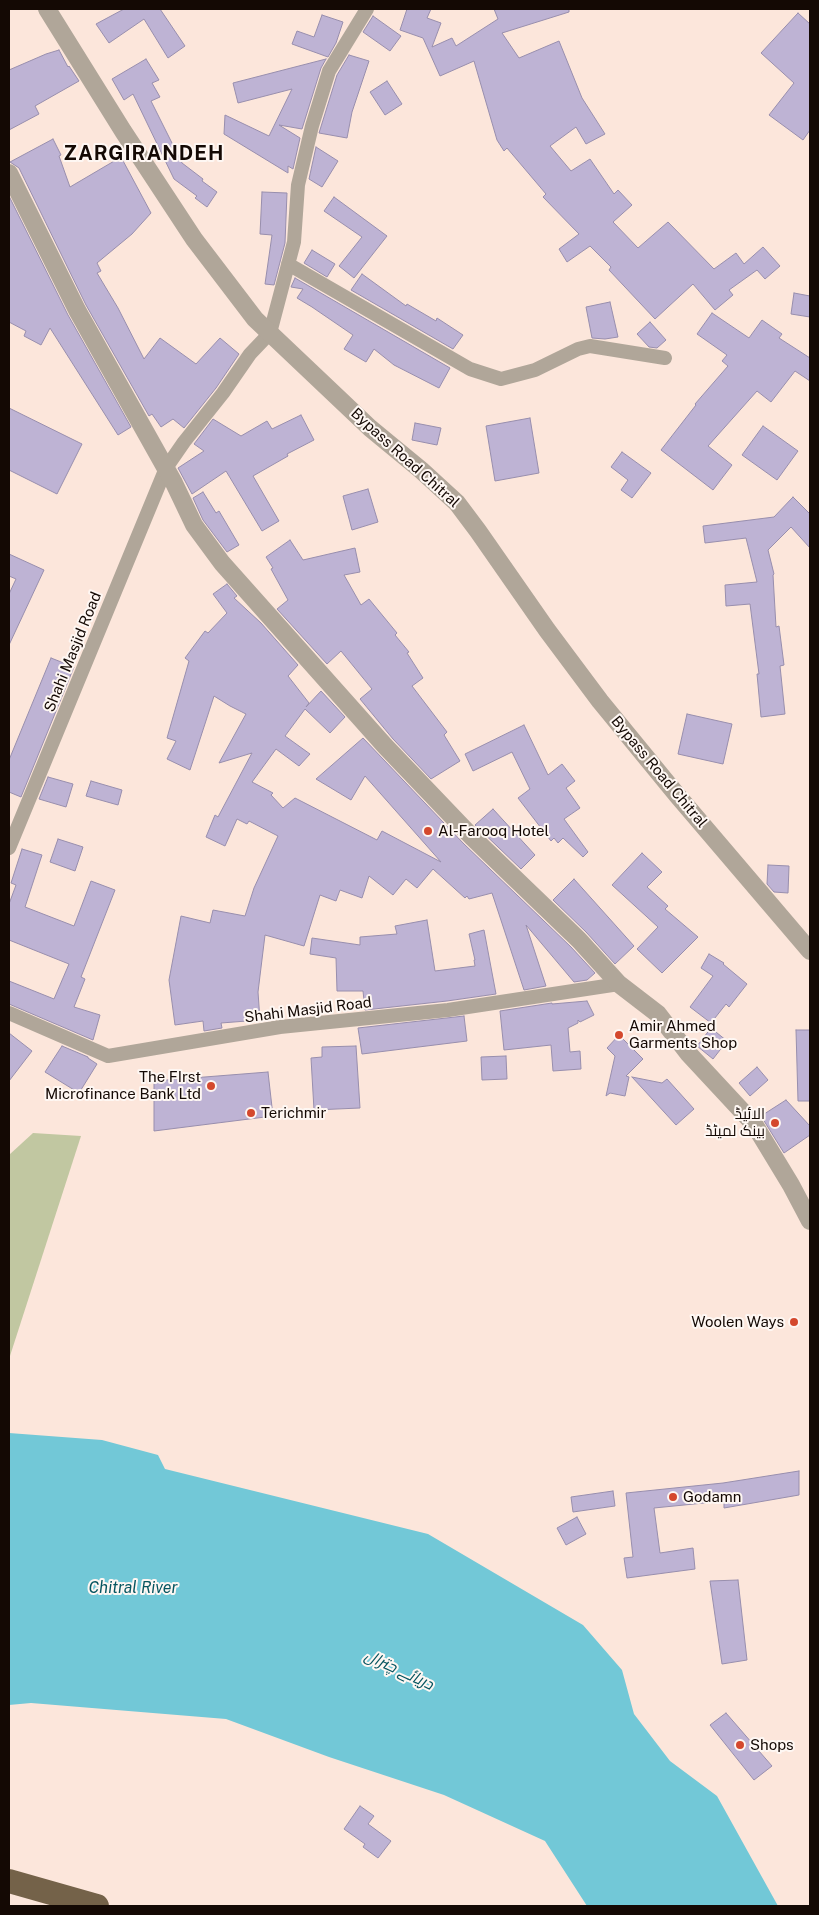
<!DOCTYPE html>
<html>
<head>
<meta charset="utf-8">
<style>
  body { margin:0 }
  #map { position:relative; width:819px; height:1915px; overflow:hidden; background:#fce6db; font-family:"Public Sans",sans-serif }
  canvas { display:block }
  .frame { position:absolute; inset:0; border:10px solid #140904; pointer-events:none }
</style>
</head>
<body>
<div id="map">
<canvas width="819" height="1915"></canvas>
<div class="frame"></div>
</div>
<script>
const g = document.querySelector('canvas').getContext('2d');
g.lineJoin = 'round';
function paint(path, color) { g.fillStyle = color; g.fill(path, 'evenodd'); }
const poly = rows => new Path2D(rows.map(r => 'M' + r).join(''));
function trace(path, color, width, dash) { g.strokeStyle = color; g.lineWidth = width; g.lineCap = dash ? 'butt' : 'round'; g.setLineDash(dash || []); g.stroke(path); }
function write(font, color, halo, rows, align = 'center') {
  g.font = font + ' "Public Sans",Cairo,sans-serif'; g.lineWidth = 4; g.setLineDash([]); g.textBaseline = 'middle'; g.strokeStyle = halo; g.fillStyle = color; for (const [text, x, y, turn = 0] of rows) {
    g.save(); g.translate(x, y); g.rotate((+turn || 0) * Math.PI / 180); g.textAlign = isNaN(turn) ? turn : align; if (halo) g.strokeText(text, 0, 0); g.fillText(text, 0, 0); g.restore();
  }
}
paint(poly([
  [33,1133,81,1136,9,1359,9,1155]
]), '#c1c7a1');
paint(poly([
  [9,1433,102,1440,158,1455,165,1469,428,1534,583,1625,622,1670,634,1714,670,1761,717,1796,778,1906,587,1906,545,1841,444,1795,329,1757,226,1719,31,1703,9,1705]
]), '#72c8d7');
const building = poly([
  [124,9,160,9,185,46,168,58,144,19,109,43,96,24,124,9],
  [407,9,431,9,427,18,441,23,432,47,452,38,456,46,498,19,494,9,569,9,569,12,502,33,519,58,559,41,582,98,605,134,586,144,576,127,550,146,571,171,590,159,614,194,618,190,632,205,613,222,638,248,668,222,714,269,736,253,744,264,763,247,780,266,765,279,757,270,729,290,733,295,715,310,693,284,655,319,609,270,611,267,590,246,567,262,559,249,579,234,543,197,546,194,507,148,504,151,497,140,474,61,440,76,423,38,400,30,407,9],
  [798,13,810,24,810,130,803,140,769,115,794,83,761,53,798,13],
  [322,15,343,22,336,43,328,57,292,44,297,31,314,37,322,15],
  [373,16,401,36,390,51,363,32,373,16],
  [59,50,68,67,69,66,79,81,35,106,39,114,9,130,9,70,46,54,59,50],
  [349,55,369,61,352,112,347,138,319,133,337,75,349,55],
  [146,59,159,80,152,83,160,97,151,101,182,163,203,179,202,181,217,192,207,207,195,198,197,196,174,179,133,94,124,100,112,79,146,59],
  [326,59,321,68,302,129,279,125,300,138,293,169,288,166,288,173,224,134,225,115,269,136,292,89,238,103,233,83,326,59],
  [387,81,402,104,385,115,370,92,387,81],
  [53,139,61,155,59,156,70,187,121,157,151,213,132,234,97,263,101,271,97,273,118,308,144,359,160,338,196,364,220,338,239,354,216,388,184,428,173,419,161,427,152,414,149,416,86,305,19,168,10,162,53,139],
  [316,147,338,161,322,187,309,179,316,147],
  [262,192,287,193,285,243,274,285,265,284,272,235,260,234,262,192],
  [9,196,68,315,131,427,118,435,50,328,41,345,24,336,26,331,9,322,9,196],
  [334,197,387,236,354,278,339,266,362,237,324,211,334,197],
  [312,250,335,264,327,277,304,263,312,250],
  [362,274,406,306,407,304,436,321,437,318,463,335,453,349,351,290,362,274],
  [295,278,450,368,439,388,394,365,374,349,366,362,344,349,353,335,312,307,297,298,303,289,291,287,295,278],
  [794,293,810,296,810,317,791,314,794,293],
  [610,302,618,337,605,339,592,338,586,307,610,302],
  [712,313,749,338,762,320,782,334,779,338,810,358,810,381,795,371,771,402,757,391,708,446,732,465,713,490,661,450,696,405,695,404,728,366,722,361,727,355,697,334,712,313],
  [650,322,666,340,657,348,649,347,637,334,650,322],
  [9,408,82,444,57,494,9,470,9,408],
  [301,415,314,440,287,454,288,456,253,476,279,521,262,531,226,471,192,494,178,468,204,451,194,444,213,419,241,436,267,421,272,429,301,415],
  [530,418,539,473,495,481,486,426,530,418],
  [415,423,441,428,437,445,412,440,415,423],
  [763,426,798,451,777,480,742,455,763,426],
  [622,452,651,473,632,498,621,490,628,480,611,467,622,452],
  [368,489,378,522,352,530,343,496,368,489],
  [203,492,216,513,219,511,239,545,227,552,203,520,193,498,203,492],
  [793,497,810,514,810,548,791,527,768,550,774,574,773,575,776,627,779,626,784,665,780,666,785,714,761,717,757,674,759,674,750,604,726,606,725,585,757,582,746,538,705,543,703,526,774,517,793,497],
  [290,540,303,560,355,548,360,572,344,575,361,605,369,599,397,633,395,635,409,652,407,653,423,678,412,686,447,732,444,735,460,761,431,779,393,739,360,699,372,689,341,651,327,664,277,609,288,600,271,569,273,568,266,557,290,540],
  [9,554,44,570,9,645,9,594,16,579,9,576,9,554],
  [227,584,237,596,234,598,261,623,298,665,288,676,309,703,306,707,321,691,345,717,330,733,305,709,285,736,310,754,299,766,276,749,252,782,273,793,271,795,283,808,295,798,377,840,382,831,441,862,365,776,351,800,316,779,363,738,464,844,571,947,595,973,587,980,574,982,526,925,546,986,524,990,492,893,469,899,467,896,465,898,433,869,417,888,406,879,393,895,369,876,362,898,340,890,336,901,320,895,304,946,265,935,258,992,260,1020,221,1023,222,1028,204,1031,203,1021,175,1025,169,980,181,916,210,923,213,910,245,916,254,888,278,836,249,821,247,824,237,819,225,846,206,837,215,815,218,817,252,753,219,763,246,714,230,706,214,696,190,770,167,759,176,741,167,738,189,661,185,658,205,631,208,633,227,613,213,594,227,584],
  [51,658,74,667,21,797,9,792,9,760,51,658],
  [687,714,732,724,723,764,678,754,687,714],
  [524,725,548,775,562,764,575,781,566,788,580,808,564,819,588,852,583,857,563,838,558,843,554,838,551,841,518,798,530,789,512,752,473,771,465,754,524,725],
  [48,777,73,784,66,807,39,799,48,777],
  [91,781,122,790,118,805,86,796,91,781],
  [493,809,535,855,521,869,475,825,493,809],
  [58,839,83,847,75,871,50,862,58,839],
  [22,849,42,855,25,907,74,926,91,881,115,890,81,977,85,979,74,1007,100,1015,93,1040,9,1004,9,981,54,999,69,964,9,940,9,904,16,885,11,883,22,849],
  [642,853,662,872,647,887,668,906,665,909,698,937,662,973,637,949,658,927,612,885,642,853],
  [768,865,789,866,788,893,774,892,767,884,768,865],
  [574,879,634,946,615,964,586,932,553,900,574,879],
  [427,920,435,971,475,966,474,960,475,960,469,934,484,930,496,994,447,1001,365,1010,363,991,337,991,336,958,310,954,312,938,360,945,360,937,397,934,395,926,427,920],
  [709,954,724,963,723,964,747,984,729,1007,726,1004,711,1023,690,1007,713,976,701,968,709,954],
  [587,1001,594,1015,580,1022,578,1020,578,1023,568,1028,570,1052,580,1051,581,1069,553,1071,551,1045,504,1050,500,1011,552,1003,552,1004,587,1001],
  [464,1016,467,1041,362,1054,358,1028,464,1016],
  [711,1028,727,1041,713,1059,697,1046,711,1028],
  [796,1030,810,1030,810,1101,798,1101,796,1030],
  [9,1033,32,1051,9,1081,9,1033],
  [619,1035,643,1059,626,1076,629,1077,625,1096,610,1093,606,1096,615,1056,607,1048,619,1035],
  [62,1046,88,1057,88,1058,97,1064,79,1093,45,1072,62,1046],
  [356,1046,360,1108,314,1110,311,1058,322,1057,322,1047,356,1046],
  [506,1056,507,1079,482,1080,481,1057,506,1056],
  [757,1067,768,1080,750,1096,739,1083,757,1067],
  [268,1072,273,1116,154,1131,154,1081,268,1072],
  [632,1077,662,1083,667,1079,694,1109,676,1125,632,1077],
  [786,1100,810,1126,810,1135,784,1153,761,1116,786,1100],
  [799,1471,799,1495,724,1508,724,1501,654,1508,660,1553,693,1548,695,1569,627,1578,624,1558,633,1557,626,1493,723,1483,799,1471],
  [613,1491,615,1506,573,1512,571,1497,613,1491],
  [577,1517,586,1534,566,1545,557,1528,577,1517],
  [738,1580,747,1660,722,1664,710,1581,738,1580],
  [726,1713,772,1766,754,1780,710,1725,726,1713],
  [360,1806,374,1816,368,1824,391,1841,378,1858,363,1847,365,1844,344,1829,360,1806]
]);
paint(building, '#beb3d4');
trace(building, '#988ead', 1);
trace(poly([
  [288,264,470,369,501,379,535,370,578,349,590,346,665,358],
  [9,848,166,468,184,442,223,393,250,354,270,333,294,242,298,185,312,126,329,71,367,9],
  [9,1013,108,1056,280,1027,448,1010,619,984]
]), '#b0a699', 14);
trace(poly([
  [47,9,123,131,194,239,255,319,370,428,421,470,457,503,478,531,547,630,600,701,677,795,810,951],
  [9,173,77,310,174,483,194,525,222,563,385,746,472,837,579,940,619,984,658,1014,688,1053,754,1124,791,1185,810,1221]
]), '#b0a699', 18);
trace(poly([
  [9,1881,97,1906]
]), '#746249', 24);
for (const [x, y, r, color] of [
  [428,831,5,"#d4482d"],
  [619,1035,5,"#d4482d"],
  [211,1086,5,"#d4482d"],
  [251,1113,5,"#d4482d"],
  [775,1123,5,"#d4482d"],
  [794,1322,5,"#d4482d"],
  [673,1497,5,"#d4482d"],
  [740,1745,5,"#d4482d"]
]) { const dot = new Path2D(); dot.arc(x, y, r, 0, 2 * Math.PI); g.fillStyle = color; g.fill(dot); trace(dot, '#fef7f3', 2); }
write('15px', '#140904', '#fef7f3', [
  ["Bypass Road Chitral",405,458,42],
  ["Shahi Masjid Road",73,652,-68],
  ["Bypass Road Chitral",659,772,50],
  ["Shahi Masjid Road",308,1010,-7]
]);
write('15px', '#140904', '#fef7f3', [
  ["Al-Farooq Hotel",438,831],
  ["Amir Ahmed",629,1026],
  ["Garments Shop",629,1043],
  ["The FIrst",201,1077,"right"],
  ["Microfinance Bank Ltd",201,1094,"right"],
  ["Terichmir",261,1113],
  ["الائیڈ",765,1114,"right"],
  ["بینک لمیٹڈ",765,1131,"right"],
  ["Woolen Ways",784,1322,"right"],
  ["Godamn",683,1497],
  ["Shops",750,1745]
], 'left');
write('italic 16px', '#065560', '#fef7f3', [
  ["Chitral River",133,1588],
  ["دریائے چترال",399,1670,25]
]);
g.letterSpacing = '1px';
write('bold 20px', '#140904', '#fef7f3', [
  ["ZARGIRANDEH",144,154]
]);
g.letterSpacing = '0px';
</script>
</body>
</html>
